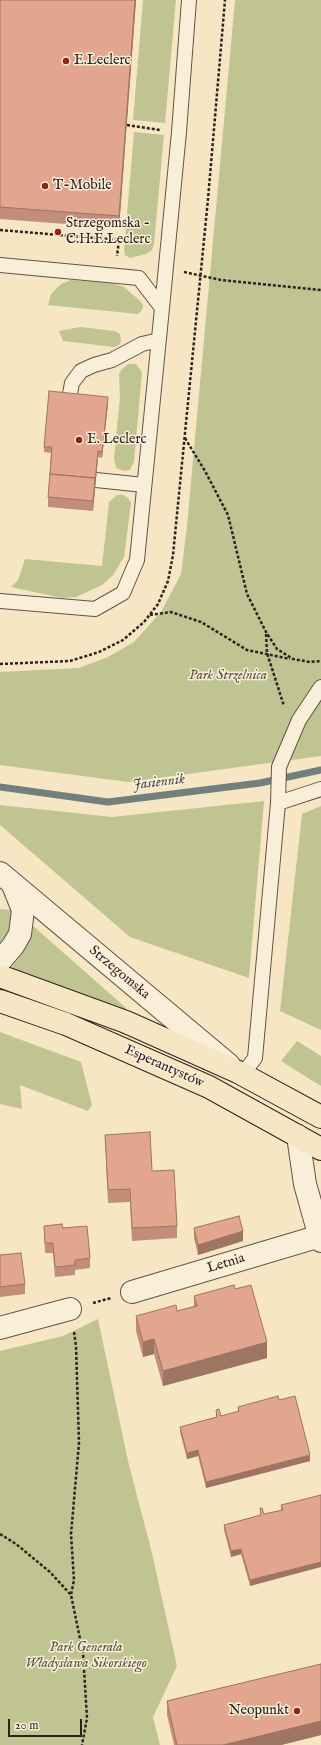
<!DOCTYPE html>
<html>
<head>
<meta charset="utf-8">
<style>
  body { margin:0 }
  #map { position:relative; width:321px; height:1745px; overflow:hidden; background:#f6e6c4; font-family:"IM FELL English",serif }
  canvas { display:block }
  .scale { position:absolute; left:8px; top:1719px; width:74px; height:18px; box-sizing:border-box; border:2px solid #2f221e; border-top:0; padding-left:5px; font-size:12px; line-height:14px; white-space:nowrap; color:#2f221e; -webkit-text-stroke:3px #f9efd9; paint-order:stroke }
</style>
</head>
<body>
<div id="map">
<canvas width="321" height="1745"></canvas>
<div class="scale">20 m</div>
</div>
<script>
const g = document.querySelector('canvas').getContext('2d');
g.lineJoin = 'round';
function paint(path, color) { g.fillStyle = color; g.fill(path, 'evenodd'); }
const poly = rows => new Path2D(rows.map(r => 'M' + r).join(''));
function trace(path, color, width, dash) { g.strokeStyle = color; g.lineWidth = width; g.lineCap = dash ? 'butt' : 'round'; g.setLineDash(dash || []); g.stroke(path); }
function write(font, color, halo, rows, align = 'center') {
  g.font = font + ' "IM FELL English",serif'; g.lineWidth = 3; g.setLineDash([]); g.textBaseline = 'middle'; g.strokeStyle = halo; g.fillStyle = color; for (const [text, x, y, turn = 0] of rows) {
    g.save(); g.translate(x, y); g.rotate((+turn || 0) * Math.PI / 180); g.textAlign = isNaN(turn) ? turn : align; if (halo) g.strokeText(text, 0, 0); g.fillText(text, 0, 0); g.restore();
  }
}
paint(poly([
  [143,0,176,0,165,123,133,120],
  [235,0,321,0,321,756,128,782,0,765,0,672,79,668,108,657,134,642,161,612,181,574,187,526],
  [134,132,164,135,154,244,152,250,146,254,130,258,125,255,124,250],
  [71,280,111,283,124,287,139,300,143,305,142,310,138,314,48,305,51,294,61,284],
  [80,327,115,331,120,334,121,342,119,345,114,347,63,341,59,331],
  [128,364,136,364,142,372,134,462,130,470,124,471,116,468,114,458,120,397,119,374,121,370],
  [117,495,123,495,128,498,131,503,124,557,113,575,102,585,76,597,62,598,11,587,18,580,25,559,102,566,109,502],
  [264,801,249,978,130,937,0,825,0,805,112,817],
  [321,806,321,1030,280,1011,302,814],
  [0,909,13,910,7,938,0,949],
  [32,925,125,1007,127,1010,126,1013,13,969,12,966,26,945],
  [0,1032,81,1062,92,1105,88,1111,20,1085,22,1109,0,1104],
  [297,1041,321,1056,321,1086,281,1061],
  [98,1319,128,1461,152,1553,177,1666,153,1717,160,1745,0,1745,0,1351,63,1336]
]), '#c0c492');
trace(poly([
  [0,787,108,802,260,783,321,770]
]), '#737f7d', 7);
const lane = poly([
  [0,265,139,278,162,308,137,560,123,593,95,609,0,601],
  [162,308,179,132,189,0],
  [69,399,72,383,81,371,94,365,112,360,142,344,159,340],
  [96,480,144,485],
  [278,803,321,789],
  [242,1075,255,1058,278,803,279,767,299,720,321,687]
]);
const street = poly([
  [0,873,229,1065],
  [0,961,13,946,20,934,23,910,13,885],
  [298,1136,305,1184,321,1241],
  [132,1292,320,1236],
  [0,1328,70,1309]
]);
const primary = poly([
  [0,976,126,1022,238,1072,321,1117],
  [0,1001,66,1024,209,1087,321,1149]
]);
trace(lane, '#615348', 16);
trace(street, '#615348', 24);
trace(primary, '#2f221e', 24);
trace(poly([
  [127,125,160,130],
  [0,230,119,240,117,256],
  [184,272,221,280,321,290],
  [185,438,205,471,228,515,247,594,266,632,277,649,293,659,310,662,321,661],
  [150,615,171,612,201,622,247,650,290,659],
  [266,634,267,653,284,706],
  [0,664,70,661,99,652,123,640,144,622,158,604,168,581,173,555,208,199,225,0],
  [93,1303,111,1298],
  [74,1332,76,1346,79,1443,71,1534,74,1580,71,1595,83,1653,87,1718,82,1745],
  [0,1534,16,1544,50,1572,71,1595]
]), '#2f221e', 2.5, [3, 2]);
trace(lane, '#f9efd9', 14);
trace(street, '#f9efd9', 22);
trace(primary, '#f6e6c4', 22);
paint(poly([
  [0,0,136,0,119,228,0,219],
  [108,403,102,458,98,457,93,511,48,507,48,497,51,453,44,452,44,447],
  [105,1135,152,1171,177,1226,177,1238,132,1241,130,1202,108,1203],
  [44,1226,63,1228,90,1258,90,1268,75,1270,75,1275,55,1277,53,1253,45,1253],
  [194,1228,243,1241,198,1255,194,1238],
  [0,1255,25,1284,25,1294,0,1297],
  [235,1289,267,1358,163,1386,154,1354,143,1357,136,1331,136,1316,177,1311,194,1306,194,1296],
  [279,1400,310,1461,206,1488,198,1456,187,1459,180,1432,180,1427,216,1417,216,1410,221,1416,238,1412,238,1407],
  [321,1495,250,1586,241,1554,231,1557,224,1530,224,1525,260,1515,260,1508,264,1514,281,1510,281,1505],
  [321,1664,321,1735,281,1745,174,1745,167,1715,167,1701]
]), '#c28e79');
paint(poly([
  [135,0,136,0,119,228,119,216],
  [108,397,108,403,102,458,102,452],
  [98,451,98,457,93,511,93,501],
  [243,1231,243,1241,198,1255,198,1245],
  [154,1339,154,1354,143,1357,143,1342],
  [267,1342,267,1358,163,1386,163,1371],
  [198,1450,198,1456,187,1459,187,1453],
  [310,1455,310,1461,206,1488,206,1482],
  [241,1549,241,1554,231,1557,231,1551],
  [321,1562,321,1567,250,1586,250,1580],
  [321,1721,321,1735,281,1745,223,1745]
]), '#9e7463');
const building = poly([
  [0,0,135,0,119,216,0,207,0,0],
  [49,391,108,397,102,452,98,451,95,482,95,478,50,474,52,447,44,447,49,391],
  [50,474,95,478,93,501,48,497,50,474],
  [150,1132,152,1171,174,1170,177,1226,132,1228,130,1189,108,1190,105,1135,150,1132],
  [239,1216,243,1231,198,1245,194,1228,239,1216],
  [62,1224,63,1228,87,1226,90,1258,75,1260,75,1265,55,1267,53,1243,45,1243,44,1226,62,1224],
  [21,1253,25,1284,0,1287,0,1255,21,1253],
  [234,1285,235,1289,251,1285,267,1342,163,1371,154,1339,143,1342,136,1316,176,1305,177,1311,197,1306,194,1296,234,1285],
  [278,1396,279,1400,295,1396,310,1455,206,1482,198,1450,187,1453,180,1427,217,1417,216,1410,219,1409,221,1416,239,1411,238,1407,278,1396],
  [321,1495,321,1562,250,1580,241,1549,231,1551,224,1525,261,1515,260,1508,262,1508,264,1514,283,1510,281,1505,321,1495],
  [321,1664,321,1721,223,1745,177,1745,167,1701,321,1664]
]);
paint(building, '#e2a58d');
trace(building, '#9e7463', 1);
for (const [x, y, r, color] of [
  [66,61,4,"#8f2418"],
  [45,186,4,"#8f2418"],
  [58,232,4,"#8f2418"],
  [79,440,4,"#8f2418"],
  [297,1711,4,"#8f2418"]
]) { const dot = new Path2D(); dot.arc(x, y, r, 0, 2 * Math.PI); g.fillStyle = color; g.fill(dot); trace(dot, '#f9efd9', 1.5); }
write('14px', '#2f221e', '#f9efd9', [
  ["E.Leclerc",74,61],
  ["T-Mobile",53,186],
  ["Strzegomska -",66,224],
  ["C.H.E.Leclerc",66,240],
  ["E. Leclerc",87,440],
  ["Neopunkt",289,1711,"right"]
], 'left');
write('italic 14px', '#5a5341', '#f9efd9', [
  ["Park Strzelnica",228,676],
  ["Park Generała",86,1648],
  ["Władysława Sikorskiego",86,1664]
]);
write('14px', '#2f221e', '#f9efd9', [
  ["Strzegomska",119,973,40],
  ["Esperantystów",164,1067,24],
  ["Letnia",226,1264,-17]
]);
write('italic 15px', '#51504d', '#f9efd9', [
  ["Jasiennik",159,783,-7]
]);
</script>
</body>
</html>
